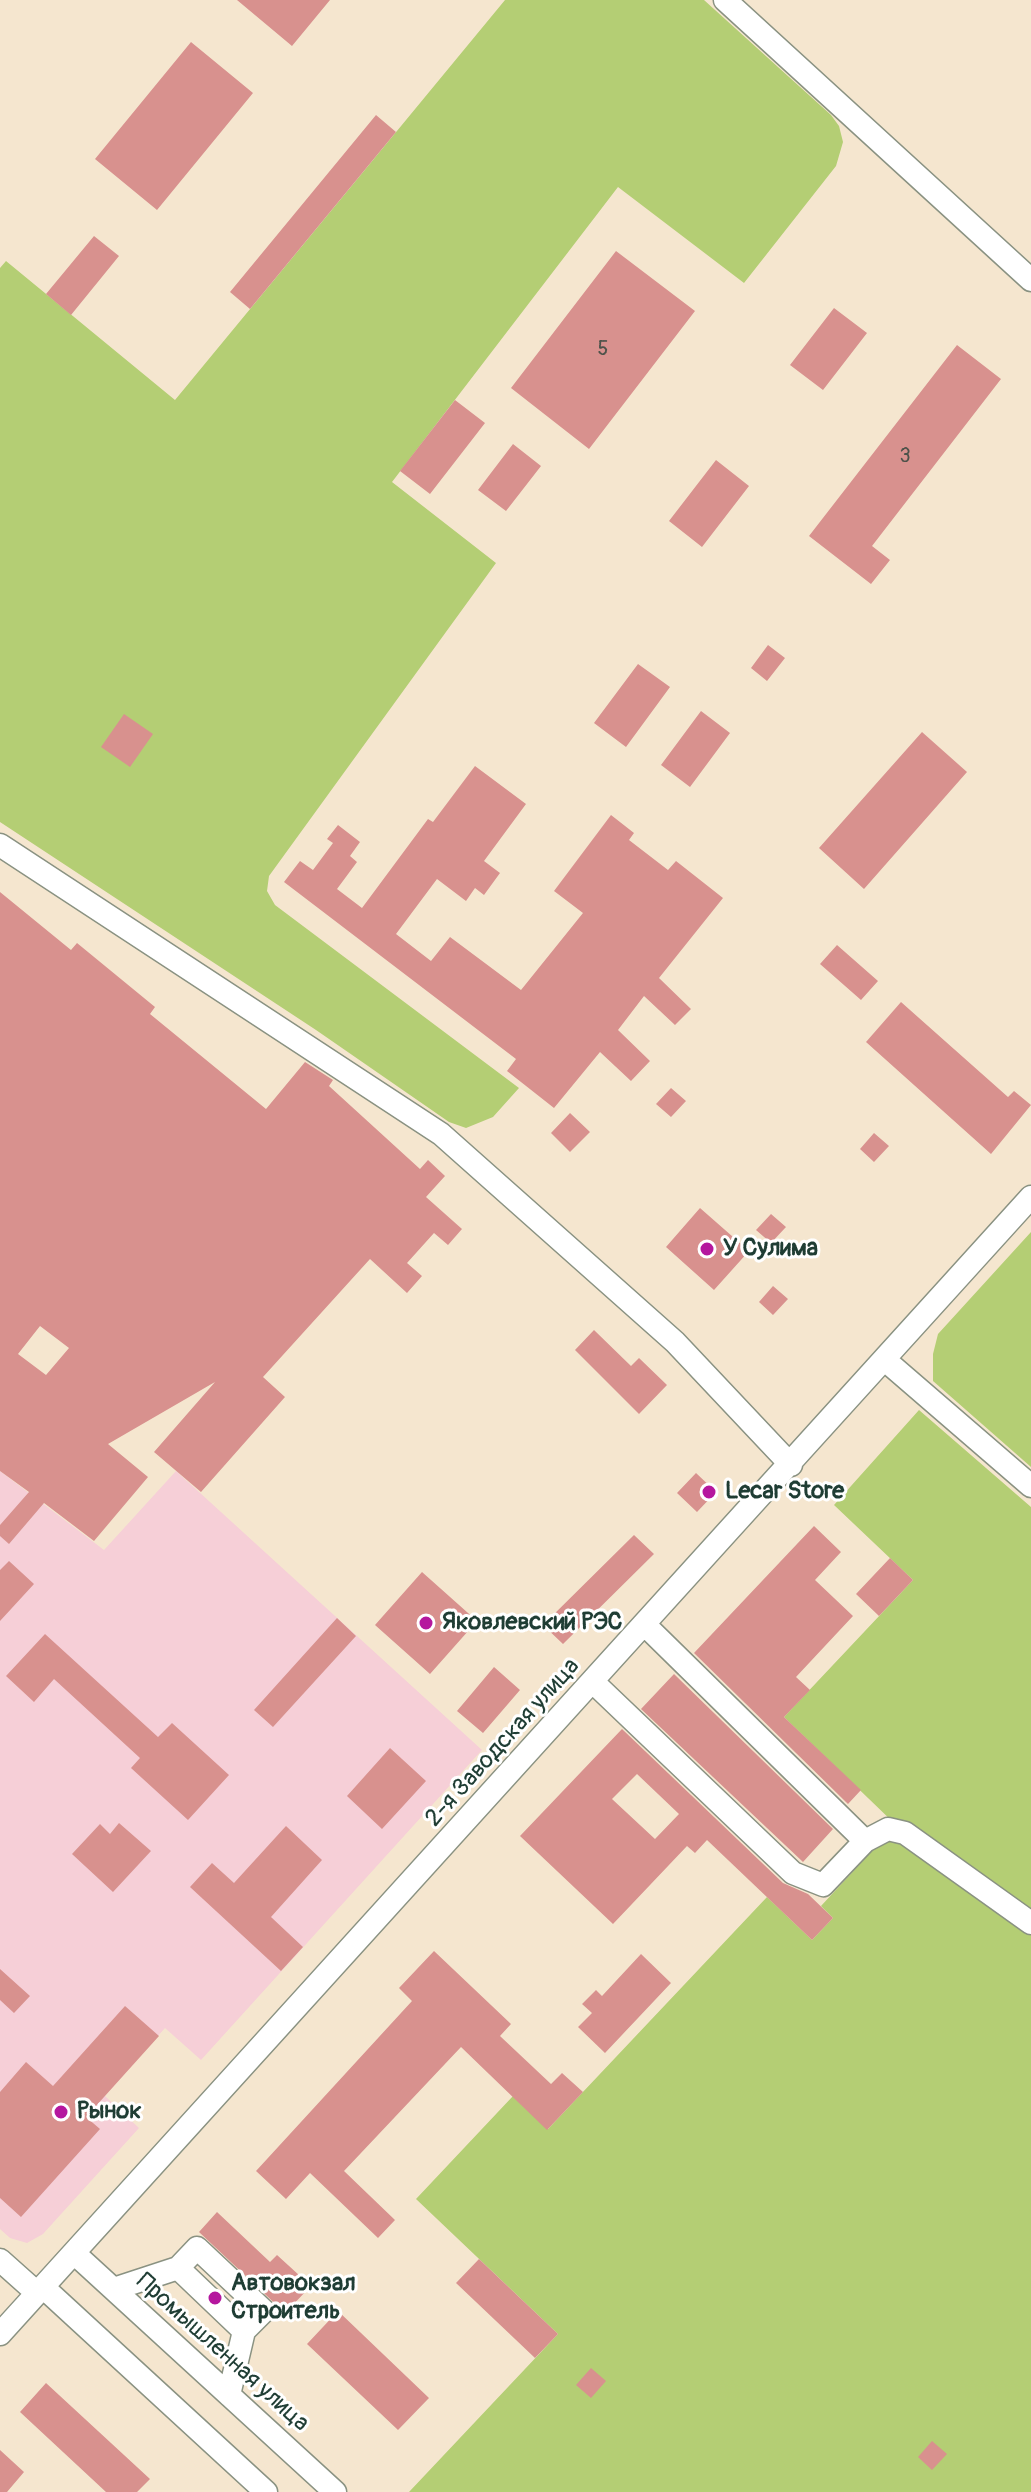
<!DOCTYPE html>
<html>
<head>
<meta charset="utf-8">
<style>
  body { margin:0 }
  canvas { display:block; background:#f5e6cf }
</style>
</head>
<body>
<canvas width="1031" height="2492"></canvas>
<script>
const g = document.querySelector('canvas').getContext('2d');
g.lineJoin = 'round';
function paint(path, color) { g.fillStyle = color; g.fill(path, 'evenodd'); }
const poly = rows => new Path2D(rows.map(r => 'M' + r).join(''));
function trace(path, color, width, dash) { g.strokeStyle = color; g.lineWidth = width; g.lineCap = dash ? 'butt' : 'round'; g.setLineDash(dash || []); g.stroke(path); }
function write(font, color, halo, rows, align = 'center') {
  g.font = font + ' Pangolin,sans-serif'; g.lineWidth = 6; g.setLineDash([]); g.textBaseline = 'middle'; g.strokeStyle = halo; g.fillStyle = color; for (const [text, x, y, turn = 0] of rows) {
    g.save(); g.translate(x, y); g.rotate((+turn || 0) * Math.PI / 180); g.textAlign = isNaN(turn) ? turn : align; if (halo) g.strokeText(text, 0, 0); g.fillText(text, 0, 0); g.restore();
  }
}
paint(poly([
  [0,1471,104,1550,176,1471,482,1750,201,2060,165,2028,105,2096,139,2128,43,2234,27,2243,10,2238,0,2229]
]), '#f6cfd7');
paint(poly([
  [505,0,704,0,831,115,839,126,843,142,836,166,744,283,618,187,392,482,496,563,269,876,267,891,275,905,519,1088,493,1117,466,1128,449,1122,316,1030,0,822,0,268,6,261,175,400],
  [1031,1232,1031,1467,933,1381,933,1354,938,1334],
  [919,1410,1031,1507,1031,2492,409,2492,558,2334,416,2199,513,2096,548,2129,767,1897,812,1940,833,1918,821,1906,896,1825,784,1717,913,1580,834,1505]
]), '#b4ce74');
paint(poly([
  [237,0,330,0,292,46],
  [191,42,253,93,157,210,95,159],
  [376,115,396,132,250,309,230,292],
  [94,236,119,256,71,315,46,294],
  [616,251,695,311,589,449,511,388],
  [834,308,867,333,823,390,790,365],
  [957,345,1001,379,872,546,890,560,871,584,809,536],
  [455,400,485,423,430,494,400,471],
  [513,444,541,466,506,511,478,490],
  [716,460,749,486,702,547,669,521],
  [768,645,785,658,767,681,751,668],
  [638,664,670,687,626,747,594,723],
  [701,711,730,733,690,787,661,765],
  [124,714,153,734,130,767,101,747],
  [922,732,967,772,864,889,819,848],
  [475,766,526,804,484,861,500,873,484,895,475,888,466,901,437,879,396,934,431,961,450,937,521,990,583,913,554,891,611,815,634,833,629,840,668,870,676,861,723,898,659,978,691,1009,675,1025,644,996,618,1030,650,1061,631,1081,600,1052,554,1108,507,1071,516,1059,284,882,300,861,313,870,333,843,327,839,338,825,360,842,350,856,357,862,337,889,362,908,428,819,433,822],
  [0,892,71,950,77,943,155,1007,150,1014,266,1109,305,1062,333,1080,329,1086,420,1169,428,1160,445,1176,426,1197,462,1229,448,1245,434,1233,407,1263,422,1276,407,1293,370,1259,263,1377,285,1397,201,1492,154,1452,215,1382,108,1444,148,1477,94,1541,44,1503,9,1544,0,1536,0,1525,29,1492,0,1471],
  [40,1326,69,1348,46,1375,18,1354],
  [837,945,878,981,861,1000,820,964],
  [901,1002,1008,1097,1014,1091,1031,1105,991,1154,866,1042],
  [671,1088,686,1101,671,1117,656,1104],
  [570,1113,590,1132,570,1152,551,1133],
  [874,1133,889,1146,874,1162,860,1149],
  [700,1208,749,1251,714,1290,666,1247],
  [771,1214,786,1227,771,1243,756,1230],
  [773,1286,788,1299,773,1315,759,1302],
  [594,1330,631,1366,639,1358,667,1385,639,1414,575,1350],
  [696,1473,716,1492,697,1512,677,1493],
  [814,1526,841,1552,815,1580,853,1616,796,1677,810,1690,784,1717,861,1790,848,1804,694,1653],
  [634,1535,654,1554,563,1644,543,1625],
  [890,1558,913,1580,879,1616,856,1594],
  [9,1561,34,1584,0,1621,0,1570],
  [422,1572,477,1621,430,1674,375,1625],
  [337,1618,356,1636,273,1727,254,1710],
  [45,1634,158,1737,172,1723,229,1775,188,1820,131,1768,140,1758,54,1679,34,1702,6,1676],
  [494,1667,520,1690,483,1733,457,1711],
  [674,1674,833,1829,803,1862,641,1709],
  [622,1729,783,1883,808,1894,833,1918,812,1940,707,1840,695,1853,687,1846,613,1924,520,1836],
  [637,1774,679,1814,655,1839,612,1799],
  [390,1748,426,1781,382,1829,347,1796],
  [119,1823,151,1851,113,1892,72,1854,100,1824,110,1834],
  [286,1826,322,1860,271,1917,303,1947,281,1971,190,1887,212,1863,234,1883],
  [434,1951,511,2024,500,2036,551,2084,562,2073,583,2092,547,2130,461,2047,344,2171,395,2220,378,2238,310,2173,286,2199,256,2171,412,2001,399,1988],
  [641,1954,671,1983,605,2053,578,2027,592,2013,582,2004,596,1990,602,1996],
  [0,1969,30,1996,14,2013,0,2000],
  [125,2006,159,2036,86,2117,100,2129,21,2217,0,2198,0,2092,26,2062,53,2086],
  [217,2212,270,2262,277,2255,311,2286,285,2313,199,2232],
  [479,2259,558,2334,535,2358,456,2283],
  [338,2311,429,2398,398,2430,307,2344],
  [591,2368,606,2381,591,2398,576,2385],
  [46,2383,150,2479,137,2492,106,2492,20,2412],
  [932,2441,947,2454,932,2470,918,2457],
  [0,2450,24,2472,7,2492,0,2492]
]), '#d8918e');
const minor = poly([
  [725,0,1031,280],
  [0,845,441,1134,675,1342,791,1465],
  [885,1360,1031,1486],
  [645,1625,865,1841],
  [593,1682,793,1873,823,1885,865,1841,888,1829,905,1833,1031,1923],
  [74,2253,335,2492],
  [0,2260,37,2293],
  [178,2268,244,2331],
  [43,2287,266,2492],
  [114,2289,178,2268,197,2248,264,2311,244,2331,229,2395],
  [0,2334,1031,1197]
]);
trace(minor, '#8a9282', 25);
trace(minor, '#fff', 22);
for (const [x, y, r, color] of [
  [707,1249,8,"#b5179e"],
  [709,1492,8,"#b5179e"],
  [426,1623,8,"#b5179e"],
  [61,2112,8,"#b5179e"],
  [215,2298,8,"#b5179e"]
]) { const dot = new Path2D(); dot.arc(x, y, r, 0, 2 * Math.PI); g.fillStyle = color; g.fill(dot); trace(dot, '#fff', 3); }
write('20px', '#4d524a', null, [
  ["5",603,350],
  ["3",905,457]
]);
write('bold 24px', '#1f3d34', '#fff', [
  ["У Сулима",723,1249],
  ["Lecar Store",725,1492],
  ["Яковлевский РЭС",442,1623],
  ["Рынок",77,2112],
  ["Автовокзал",231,2284],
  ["Строитель",231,2312]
], 'left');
write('24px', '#1f3d34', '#fff', [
  ["2-я Заводская улица",503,1743,-48],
  ["Промышленная улица",222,2353,42]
]);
</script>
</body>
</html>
